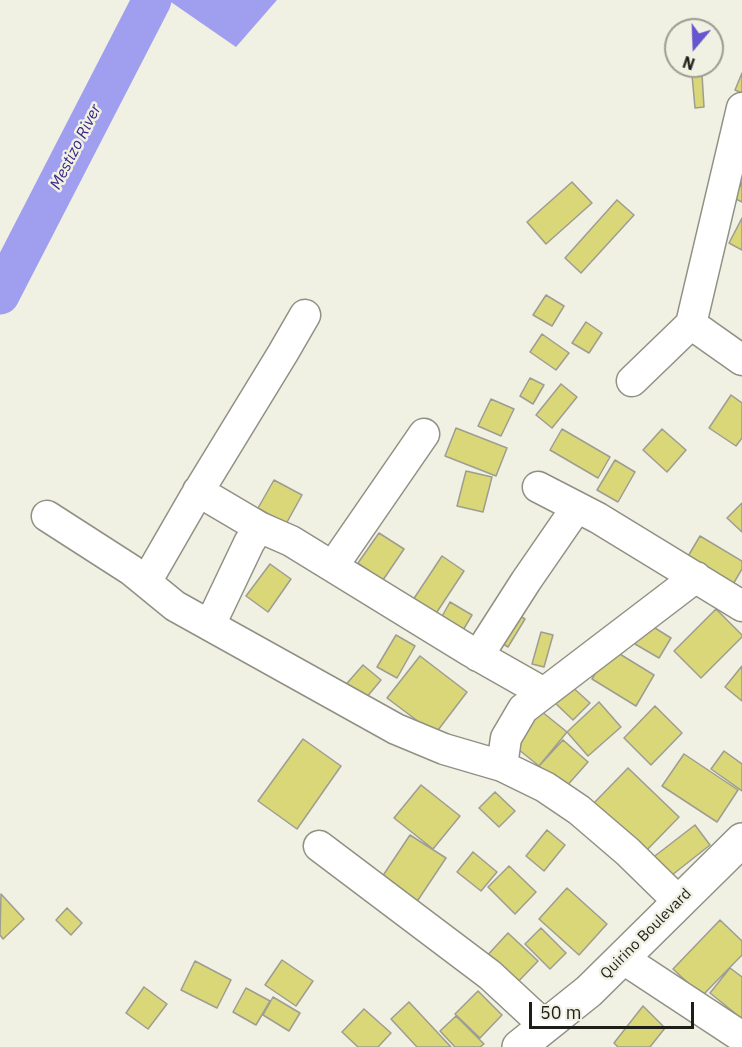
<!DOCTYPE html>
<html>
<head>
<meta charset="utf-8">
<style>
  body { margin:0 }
  #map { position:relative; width:742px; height:1047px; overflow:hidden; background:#f0f0e3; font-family:"IBM Plex Sans",sans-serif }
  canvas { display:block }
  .north { position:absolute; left:664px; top:18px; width:60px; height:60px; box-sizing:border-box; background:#f0f0e3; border:2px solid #9c9c92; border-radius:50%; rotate:199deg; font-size:16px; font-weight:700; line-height:24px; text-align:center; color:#1e1e19 }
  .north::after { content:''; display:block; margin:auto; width:21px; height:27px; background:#6555ce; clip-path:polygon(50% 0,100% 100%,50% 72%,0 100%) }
  .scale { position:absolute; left:529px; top:1002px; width:165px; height:27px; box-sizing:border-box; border:3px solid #1e1e19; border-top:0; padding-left:8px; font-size:18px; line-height:21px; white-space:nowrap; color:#1e1e19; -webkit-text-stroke:4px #f0f0e3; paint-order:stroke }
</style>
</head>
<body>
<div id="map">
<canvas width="742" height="1047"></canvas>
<div class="north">N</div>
<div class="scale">50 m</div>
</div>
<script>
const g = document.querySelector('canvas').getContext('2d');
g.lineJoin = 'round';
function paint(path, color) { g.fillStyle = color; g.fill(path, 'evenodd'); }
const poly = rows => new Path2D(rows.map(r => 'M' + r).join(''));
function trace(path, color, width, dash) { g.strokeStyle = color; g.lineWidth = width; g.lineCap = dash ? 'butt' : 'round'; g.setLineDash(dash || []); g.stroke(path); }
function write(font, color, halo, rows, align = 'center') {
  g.font = font + ' "IBM Plex Sans",sans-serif'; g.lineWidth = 5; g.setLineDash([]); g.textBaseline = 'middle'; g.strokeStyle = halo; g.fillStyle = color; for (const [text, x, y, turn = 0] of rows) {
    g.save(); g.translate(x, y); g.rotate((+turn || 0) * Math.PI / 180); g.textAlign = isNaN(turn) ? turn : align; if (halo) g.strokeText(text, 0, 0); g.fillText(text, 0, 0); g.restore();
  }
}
paint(poly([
  [168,0,277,0,236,47]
]), '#a09eef');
trace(poly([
  [0,295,152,0]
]), '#a09eef', 39);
const building = poly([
  [742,73,742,93,735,90,742,73],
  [702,74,704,107,695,108,692,75,702,74],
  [572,182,592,203,546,244,527,222,572,182],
  [742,182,742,202,734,198,742,182],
  [617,200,634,215,581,273,565,258,617,200],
  [742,218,742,250,729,243,742,218],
  [546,295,564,306,552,326,533,315,546,295],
  [586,322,602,333,589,353,572,343,586,322],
  [542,334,569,353,556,370,530,352,542,334],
  [530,378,544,385,533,404,520,396,530,378],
  [561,384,577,397,552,428,536,415,561,384],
  [731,395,742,403,742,438,736,446,709,428,731,395],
  [491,399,514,409,501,436,478,426,491,399],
  [456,428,507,448,496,476,445,456,456,428],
  [562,429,610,457,598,478,550,450,562,429],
  [662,429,686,450,667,472,643,450,662,429],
  [615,460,635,472,618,502,597,490,615,460],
  [466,471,492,477,483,512,457,506,466,471],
  [274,480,302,495,286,524,258,508,274,480],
  [742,503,742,532,727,518,742,503],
  [379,533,404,549,383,580,358,563,379,533],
  [700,536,742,561,742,569,732,586,687,558,700,536],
  [442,556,464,571,431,621,409,606,442,556],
  [270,564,291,579,268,612,246,596,270,564],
  [450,602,472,615,462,632,440,620,450,602],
  [716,609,742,635,742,637,701,678,674,651,716,609],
  [517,614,525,619,508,647,500,642,517,614],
  [647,623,671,638,659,658,635,644,647,623],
  [541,632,553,635,544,667,532,664,541,632],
  [396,635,415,646,397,678,377,667,396,635],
  [610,648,654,675,636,706,592,679,610,648],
  [420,656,467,692,435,734,387,698,420,656],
  [363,665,381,680,361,704,342,689,363,665],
  [742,666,742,701,725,687,742,666],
  [569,684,590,703,573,720,553,701,569,684],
  [599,702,621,727,588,756,567,732,599,702],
  [655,706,682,733,651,765,624,738,655,706],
  [541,711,567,732,539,766,513,745,541,711],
  [303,739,341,766,297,829,258,801,303,739],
  [563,740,588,762,564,789,539,766,563,740],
  [724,751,742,764,742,791,711,769,724,751],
  [684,754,738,790,717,822,662,786,684,754],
  [628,768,679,817,644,853,593,804,628,768],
  [421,785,460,816,433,849,394,818,421,785],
  [495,792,515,811,499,827,479,808,495,792],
  [695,825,710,845,667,879,651,859,695,825],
  [547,830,565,845,544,871,526,856,547,830],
  [410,835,446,858,416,903,380,880,410,835],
  [473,852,497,872,481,891,457,872,473,852],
  [509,866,536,892,515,914,488,887,509,866],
  [567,888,607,924,579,955,539,919,567,888],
  [1,894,24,919,3,939,0,935,1,894],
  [67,908,82,923,71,935,56,920,67,908],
  [720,920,742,941,742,955,702,996,673,969,720,920],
  [541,928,566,953,550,969,525,944,541,928],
  [508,933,538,961,513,987,483,960,508,933],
  [282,960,313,981,296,1006,265,985,282,960],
  [195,961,231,980,217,1008,181,990,195,961],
  [730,968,742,977,742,1019,710,993,730,968],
  [144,987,167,1004,148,1029,126,1013,144,987],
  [246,988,270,1001,256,1025,233,1012,246,988],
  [478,991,502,1015,480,1038,455,1014,478,991],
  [273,997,300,1013,289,1031,263,1015,273,997],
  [409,1002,451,1047,417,1047,391,1019,409,1002],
  [643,1006,665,1028,650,1047,618,1047,614,1043,643,1006],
  [364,1009,391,1033,378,1047,358,1047,342,1032,364,1009],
  [456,1016,484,1044,480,1047,455,1047,440,1031,456,1016]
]);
paint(building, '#dad778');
trace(building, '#9d9d91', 1.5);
const minor = poly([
  [691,324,742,360],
  [632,381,691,324,742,108],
  [538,487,598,518,742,606],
  [198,491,259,527],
  [47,516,131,570,175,606,396,729,444,749,502,766,545,787,579,810,628,852,678,901],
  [333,566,424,434],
  [146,582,195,497,283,353,305,315],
  [210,625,249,543,259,527,291,541,470,651,544,693],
  [478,656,526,581,577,507],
  [502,766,506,738,523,709,696,577],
  [319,846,490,975,545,1026],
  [622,958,742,1037]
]);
const major = poly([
  [519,1047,589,991,742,840]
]);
trace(minor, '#909084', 33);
trace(major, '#909084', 36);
trace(minor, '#fff', 30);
trace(major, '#fff', 33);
write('15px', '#1e1e19', '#f0f0e3', [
  ["Quirino Boulevard",646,934,-45]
]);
write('italic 16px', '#3a2885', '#f0f0e3', [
  ["Mestizo River",76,147,-63]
]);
</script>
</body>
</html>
